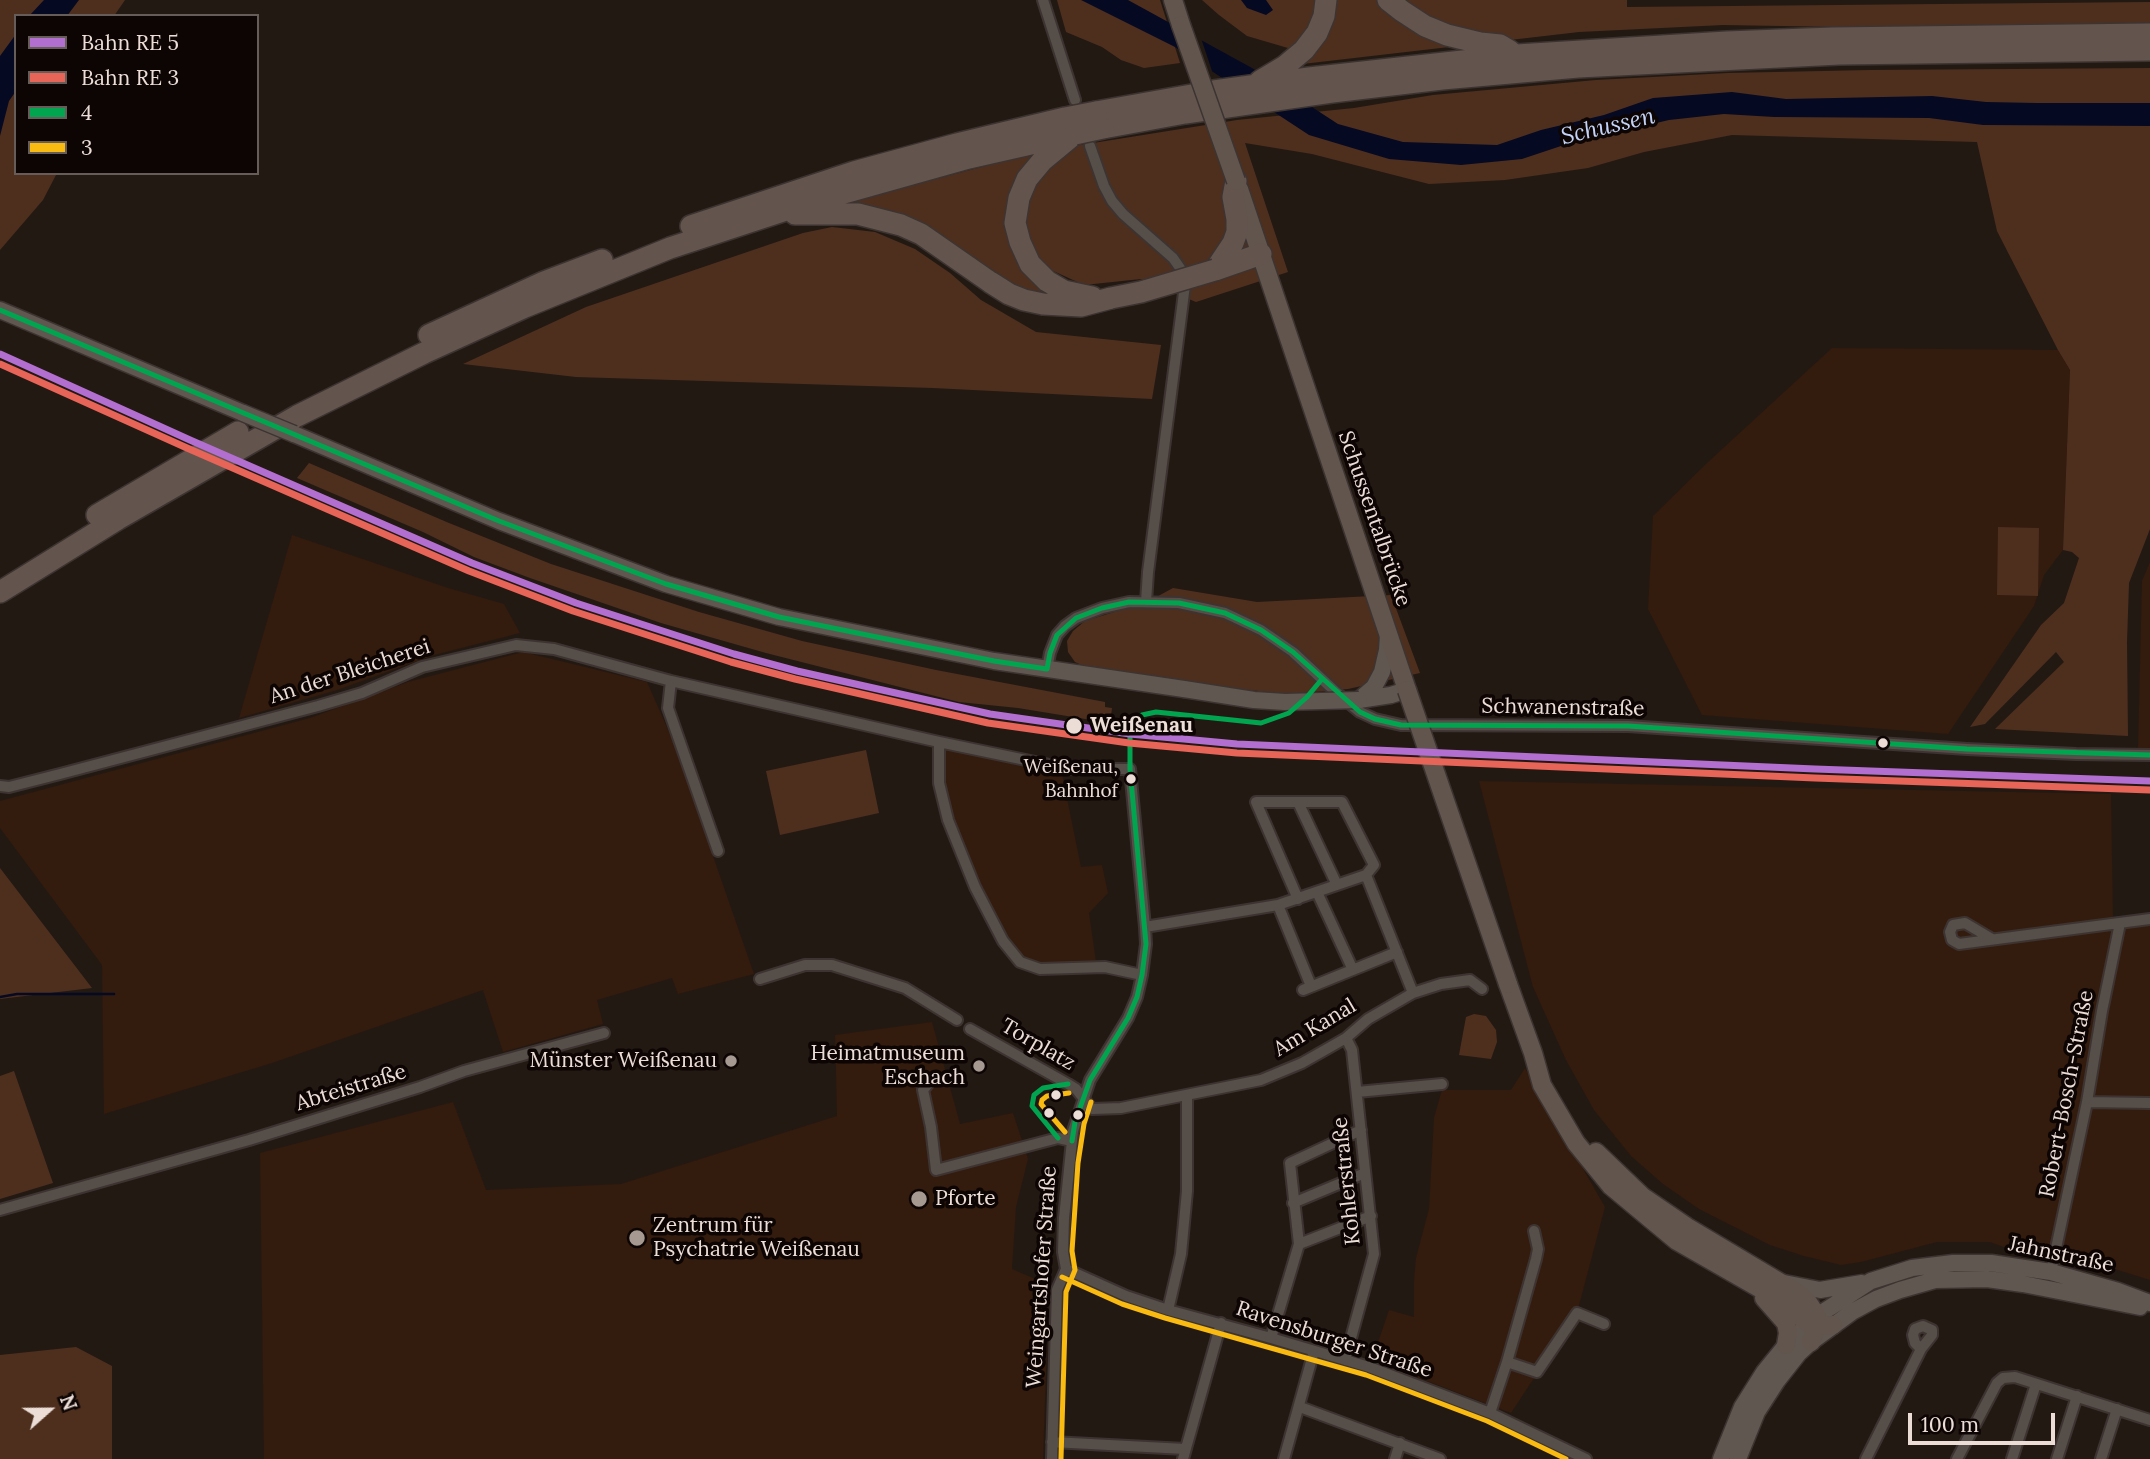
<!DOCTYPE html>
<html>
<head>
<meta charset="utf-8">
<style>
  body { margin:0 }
  #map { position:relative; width:2150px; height:1459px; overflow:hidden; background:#231913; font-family:Lora,serif }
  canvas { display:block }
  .legend { position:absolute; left:14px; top:14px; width:245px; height:161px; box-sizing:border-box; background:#0d0503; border:2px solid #665c58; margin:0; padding:9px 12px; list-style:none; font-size:21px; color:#ecded7 }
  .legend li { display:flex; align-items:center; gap:14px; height:35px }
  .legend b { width:35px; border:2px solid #665c58 }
  .north { position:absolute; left:14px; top:1375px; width:70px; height:70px; -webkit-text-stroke:5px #0d0503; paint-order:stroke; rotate:69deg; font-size:19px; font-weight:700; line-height:28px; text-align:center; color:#ecded7 }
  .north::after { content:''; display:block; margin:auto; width:24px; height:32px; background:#ecded7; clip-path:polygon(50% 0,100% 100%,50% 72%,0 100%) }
  .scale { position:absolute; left:1908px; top:1413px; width:147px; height:32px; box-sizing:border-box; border:4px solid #ecded7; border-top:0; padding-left:9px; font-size:21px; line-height:24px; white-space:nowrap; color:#ecded7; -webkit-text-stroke:5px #0d0503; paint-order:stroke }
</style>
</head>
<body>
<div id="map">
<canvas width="2150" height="1459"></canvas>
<ul class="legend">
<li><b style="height:9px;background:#b36fd0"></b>Bahn RE 5</li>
<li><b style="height:9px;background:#e76459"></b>Bahn RE 3</li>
<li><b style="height:9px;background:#01a54f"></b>4</li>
<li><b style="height:9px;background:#f9ba12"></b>3</li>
</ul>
<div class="north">N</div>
<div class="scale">100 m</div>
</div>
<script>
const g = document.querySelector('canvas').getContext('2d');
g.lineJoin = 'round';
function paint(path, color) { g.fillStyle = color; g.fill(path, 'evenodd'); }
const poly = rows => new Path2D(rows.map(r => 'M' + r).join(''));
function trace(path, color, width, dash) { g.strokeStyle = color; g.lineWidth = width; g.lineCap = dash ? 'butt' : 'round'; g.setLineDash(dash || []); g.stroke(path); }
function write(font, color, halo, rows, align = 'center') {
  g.font = font + ' Lora,serif'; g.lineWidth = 7; g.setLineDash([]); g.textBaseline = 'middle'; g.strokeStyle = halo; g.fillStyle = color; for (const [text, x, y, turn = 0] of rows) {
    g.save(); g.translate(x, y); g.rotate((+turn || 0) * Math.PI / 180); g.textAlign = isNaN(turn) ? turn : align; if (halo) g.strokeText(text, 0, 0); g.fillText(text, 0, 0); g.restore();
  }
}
paint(poly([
  [1832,348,2058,350,2070,370,2063,550,2044,575,2034,606,1948,734,1702,715,1648,609,1653,516,1707,463],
  [292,535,448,588,504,604,520,633,434,655,337,690,239,718],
  [2150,562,2150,748,2138,748,2142,581],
  [523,652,647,682,673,741,754,974,678,994,672,978,597,1000,603,1024,503,1052,483,990,272,1063,104,1114,102,965,0,828,0,801,310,718,408,682],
  [940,744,1061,769,1081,867,1102,865,1108,893,1089,913,1096,962,1092,965,1041,967,1021,961,1005,940,977,886,946,803],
  [1479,781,2111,794,2113,918,2150,913,2150,1280,2073,1256,2033,1249,2020,1253,1990,1242,1937,1242,1861,1262,1841,1265,1804,1256,1770,1245,1699,1209,1663,1184,1631,1156,1594,1110,1566,1060,1533,987],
  [932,1022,960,1124,1013,1113,1028,1159,1016,1207,1012,1269,1049,1285,1043,1459,264,1459,260,1153,453,1102,486,1190,621,1184,837,1116,835,1035],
  [1525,1068,1605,1207,1577,1313,1511,1413,1372,1360,1389,1310,1414,1317,1414,1281,1416,1258,1429,1209,1434,1118,1442,1090,1511,1090]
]), '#331b0e');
paint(poly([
  [0,0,125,0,114,16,16,16,16,173,57,173,43,200,0,250],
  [1057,0,1160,0,1180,63,1144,68,1121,60,1102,47,1066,32],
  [1202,0,1320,0,1312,28,1285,56,1288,48,1247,36,1219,15],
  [1326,0,1627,0,1627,7,2150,2,2150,23,1843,27,1723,25,1579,32,1285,66],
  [2150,68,2150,529,2129,583,2127,642,2128,736,1995,729,2064,662,2056,652,1985,724,1970,727,2041,625,2064,603,2079,558,2072,552,2063,550,2070,370,2058,350,1997,231,1977,142,1732,135,1644,152,1588,168,1505,180,1429,184,1312,154,1245,143,1288,272,1196,302,1141,279,1084,285,1049,269,1039,295,1024,291,840,204,1043,151,1237,120,1354,108,1433,95,1596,80,1728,73,1870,70],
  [832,227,875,232,915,249,950,273,981,300,1036,332,1161,345,1152,399,933,388,576,377,463,364,586,307,803,233],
  [309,463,449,523,551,564,699,612,802,641,936,670,1105,702,1105,707,1112,708,1110,723,1018,708,959,702,766,653,661,623,530,578,474,557,423,532,297,478],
  [1998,527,2039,528,2038,596,1997,595],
  [1173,588,1257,602,1391,595,1420,673,1348,689,1286,694,1185,683,1086,667,1075,662,1068,652,1067,641,1073,631,1085,621,1124,609,1138,607],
  [866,750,879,813,780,835,766,771],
  [0,868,92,988,0,999],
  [1474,1014,1486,1016,1496,1030,1497,1042,1491,1059,1459,1055,1466,1017],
  [14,1071,53,1183,0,1199,0,1076],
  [76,1347,112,1366,112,1459,0,1459,0,1355]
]), '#4e2f1e');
paint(poly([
  [44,0,79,0,67,16,29,16],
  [1081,0,1128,0,1252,68,1338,124,1403,142,1497,145,1541,130,1604,115,1653,98,1732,92,1786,99,1932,96,1986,102,2037,103,2150,103,2150,126,1983,125,1929,118,1774,117,1724,114,1669,120,1567,144,1522,159,1461,165,1389,159,1309,135,1175,47],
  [1241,0,1266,0,1273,10,1266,15,1247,8],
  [16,34,16,91,9,101,0,136,0,56]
]), '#060922');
paint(poly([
  [1169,18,1200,35,1214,77,1181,56]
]), '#231913');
trace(poly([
  [0,997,17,994,114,994]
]), '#060922', 2.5);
const street = poly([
  [1043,0,1075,100],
  [1090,146,1104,186,1112,201,1123,214,1173,258,1180,268,1185,285,1148,572,1146,602],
  [1047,669,1050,653,1057,635,1065,626,1076,618,1102,608,1129,602,1179,603,1225,613,1261,630,1293,652,1339,695,1360,712,1375,719,1401,725,1628,726,1967,749,2076,754,2150,755],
  [671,681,668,708,718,851],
  [939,742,939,783,948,820,975,887,990,916,1003,941,1020,962,1040,969,1105,967,1142,975],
  [0,786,9,787,60,774,318,706,362,693,422,667,516,645,554,649,671,681,939,742,1069,769,1130,769,1145,927,1146,944,1142,975,1137,997,1128,1018,1090,1080,1073,1131,1064,1218,1063,1252,1066,1269,1057,1290,1052,1459],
  [1298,802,1337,885],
  [1317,892,1353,970],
  [1298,899,1256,802,1342,802,1374,865,1366,875],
  [1278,905,1311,986],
  [1145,927,1278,905,1366,875,1413,993],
  [1992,939,1965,923,1953,925,1950,932,1952,940,1959,944,2150,919],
  [760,979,805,965,832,965,905,988,957,1020],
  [1303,990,1397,952],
  [970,1029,1068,1084,1076,1089,1092,1109,1121,1108,1261,1080,1302,1063,1325,1050,1346,1038,1368,1019,1413,993,1441,984,1470,980,1482,989],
  [928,1084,923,1090,931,1127,936,1170,1058,1138,1072,1141],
  [1357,1092,1442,1084],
  [2087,1102,2150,1103],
  [1293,1203,1365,1173],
  [0,1210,249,1140,420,1087,464,1071,604,1033],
  [1299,1244,1371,1216],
  [1066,1269,1126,1296,1168,1310,1271,1338,1369,1367,1490,1413,1586,1459],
  [2051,1272,2087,1102,2102,1011,2120,923],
  [1168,1310,1181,1254,1187,1191,1187,1096],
  [1271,1338,1299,1244,1290,1163,1361,1130],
  [1345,1360,1374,1254,1352,1050,1346,1038],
  [1507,1362,1537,1372,1577,1313,1604,1324],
  [1300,1407,1440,1459],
  [1490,1413,1507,1362,1536,1259,1538,1249,1534,1231],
  [1052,1442,1185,1449],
  [1183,1459,1221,1323],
  [1284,1459,1314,1351],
  [1395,1459,1400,1443],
  [1866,1459,1921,1349,1932,1335,1932,1330,1923,1326,1915,1329,1913,1335,1915,1343,1921,1349],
  [1957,1459,1997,1383,2003,1378,2015,1377,2150,1420],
  [2012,1459,2036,1384],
  [2057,1459,2077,1396],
  [2101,1459,2117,1409]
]);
const secondary = poly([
  [0,310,243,413],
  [294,434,499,521,666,584,779,617,994,661,1184,689],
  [1359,700,1374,687,1382,672,1387,650,1388,635],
  [1359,700,1391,695,1407,690],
  [1784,1283,1820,1290,1862,1283],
  [1721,1459,1742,1407,1764,1372,1786,1345,1817,1316,1871,1281,1912,1268,1953,1263,1991,1263,2051,1272,2118,1291,2150,1303],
  [1738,1459,1757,1412,1777,1381,1799,1353,1811,1342,1852,1312,1876,1299,1900,1290,1935,1280,1987,1279,2023,1284,2140,1307]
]);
const primary = poly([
  [1173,0,1181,25],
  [1239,189,1407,690],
  [1508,984,1533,1053,1542,1085,1576,1143,1611,1186,1677,1241,1780,1300,1808,1323,1817,1326,1833,1325],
  [1596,1152,1643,1197,1687,1227,1796,1292,1808,1302,1817,1316,1817,1326,1811,1342],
  [1764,1298,1786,1323,1788,1333,1786,1345]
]);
const highway = poly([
  [1388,0,1402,11,1425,26,1447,35,1480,43,1500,45,1510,51],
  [1260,81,1285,66,1304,50,1317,33,1324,16,1326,0],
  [1096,112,1214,91,1309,78,1517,55,1727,42,1833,38,2150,34],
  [1103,128,1185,113,1332,92,1442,79,1578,67,1839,54,2150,50],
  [1071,137,1042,161,1027,179,1019,198,1015,223,1020,242,1030,264,1047,281,1064,291,1092,297],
  [795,214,858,214,901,225,921,234,990,282,1009,294,1024,300,1043,304,1081,306,1111,298],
  [691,226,854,172,957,144,1065,118],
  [1215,270,1233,243,1237,232,1237,219,1233,197,1236,181],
  [1215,270,1261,254],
  [429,335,544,282,602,260],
  [97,515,238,432],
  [0,592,118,519,297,416,424,353,525,307,670,248,798,206,969,158,1075,134]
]);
trace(street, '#3d3431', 14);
trace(secondary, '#3d3431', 19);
trace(primary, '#3d3431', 21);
trace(highway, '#3d3431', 24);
trace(street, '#564e49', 10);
trace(secondary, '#615751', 16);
trace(primary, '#61554e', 18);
trace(highway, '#63554e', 21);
const secondaryBridge = poly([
  [243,413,294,434],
  [1184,689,1254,700,1285,702,1359,700]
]);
const primaryBridge = poly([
  [1181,25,1236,181],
  [1407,690,1508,984]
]);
const highwayBridge = poly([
  [1065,118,1096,112],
  [1075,134,1103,128],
  [1111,298,1141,292,1215,270]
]);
trace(secondaryBridge, '#3d3431', 19, []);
trace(primaryBridge, '#3d3431', 21, []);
trace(highwayBridge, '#3d3431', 24, []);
trace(secondaryBridge, '#615751', 16);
trace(primaryBridge, '#61554e', 18);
trace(highwayBridge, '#63554e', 21);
trace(poly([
  [0,310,499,521,666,584,779,617,994,661,1047,669],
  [1047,669,1050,653,1057,635,1076,618,1102,608,1129,602,1179,603,1225,613,1261,630,1293,652,1360,712,1375,719,1401,725,1628,726,1967,749,2150,755],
  [1058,1138,1032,1106,1034,1095,1043,1088,1068,1084],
  [1072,1141,1075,1122,1090,1080,1128,1018,1137,997,1142,975,1146,944,1130,769,1130,734,1133,723,1142,715,1156,712,1261,723,1289,713,1307,697,1322,679]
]), '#01a54f', 5);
trace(poly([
  [1065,1132,1041,1104,1042,1100,1047,1096,1069,1093],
  [1062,1277,1122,1304,1165,1318,1366,1375,1487,1421,1566,1459],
  [1061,1459,1066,1292,1075,1270,1072,1251,1078,1163,1084,1124,1091,1102]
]), '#f9ba12', 5);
trace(poly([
  [0,354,190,440,472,563,576,603,734,654,797,671,990,714,1130,734,1237,744,1815,769,2150,781]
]), '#b36fd0', 7);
trace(poly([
  [0,364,187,448,469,571,573,611,731,662,795,679,988,723,1129,743,1237,753,1815,778,2150,790]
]), '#e76459', 7);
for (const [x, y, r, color] of [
  [1074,726,9,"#ecded7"],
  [1883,743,6,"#ecded7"],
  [1131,779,6,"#ecded7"],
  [731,1061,7,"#a69992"],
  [979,1066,7,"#a69992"],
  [1056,1095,6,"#ecded7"],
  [1049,1113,6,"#ecded7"],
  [1078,1115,6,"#ecded7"],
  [919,1199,9,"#a69992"],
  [637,1238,9,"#a69992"]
]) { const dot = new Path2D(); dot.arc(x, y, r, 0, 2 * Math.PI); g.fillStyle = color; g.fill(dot); trace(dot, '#0d0503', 2.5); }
write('19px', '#ecded7', '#0d0503', [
  ["Weißenau,",1118,768],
  ["Bahnhof",1118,792]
], 'right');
write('21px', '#ecded7', '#0d0503', [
  ["Schussentalbrücke",1374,519,71],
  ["An der Bleicherei",350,672,-18],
  ["Schwanenstraße",1563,708,1],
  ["Am Kanal",1315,1028,-31],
  ["Torplatz",1038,1045,30],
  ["Abteistraße",351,1088,-17],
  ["Robert-Bosch-Straße",2067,1094,-79],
  ["Kohlerstraße",1347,1181,-96],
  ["Jahnstraße",2061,1255,12],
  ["Weingartshofer Straße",1042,1277,-86],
  ["Ravensburger Straße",1334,1340,18]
]);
write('bold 21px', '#ecded7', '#0d0503', [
  ["Weißenau",1090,726]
], 'left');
write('21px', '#ecded7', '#0d0503', [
  ["Heimatmuseum",965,1054],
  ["Eschach",965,1078],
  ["Münster Weißenau",717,1061],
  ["Pforte",935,1199,"left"],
  ["Zentrum für",653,1226,"left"],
  ["Psychatrie Weißenau",653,1250,"left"]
], 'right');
write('italic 23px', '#c4d4f9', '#0d0503', [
  ["Schussen",1608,127,-13]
]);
</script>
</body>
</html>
